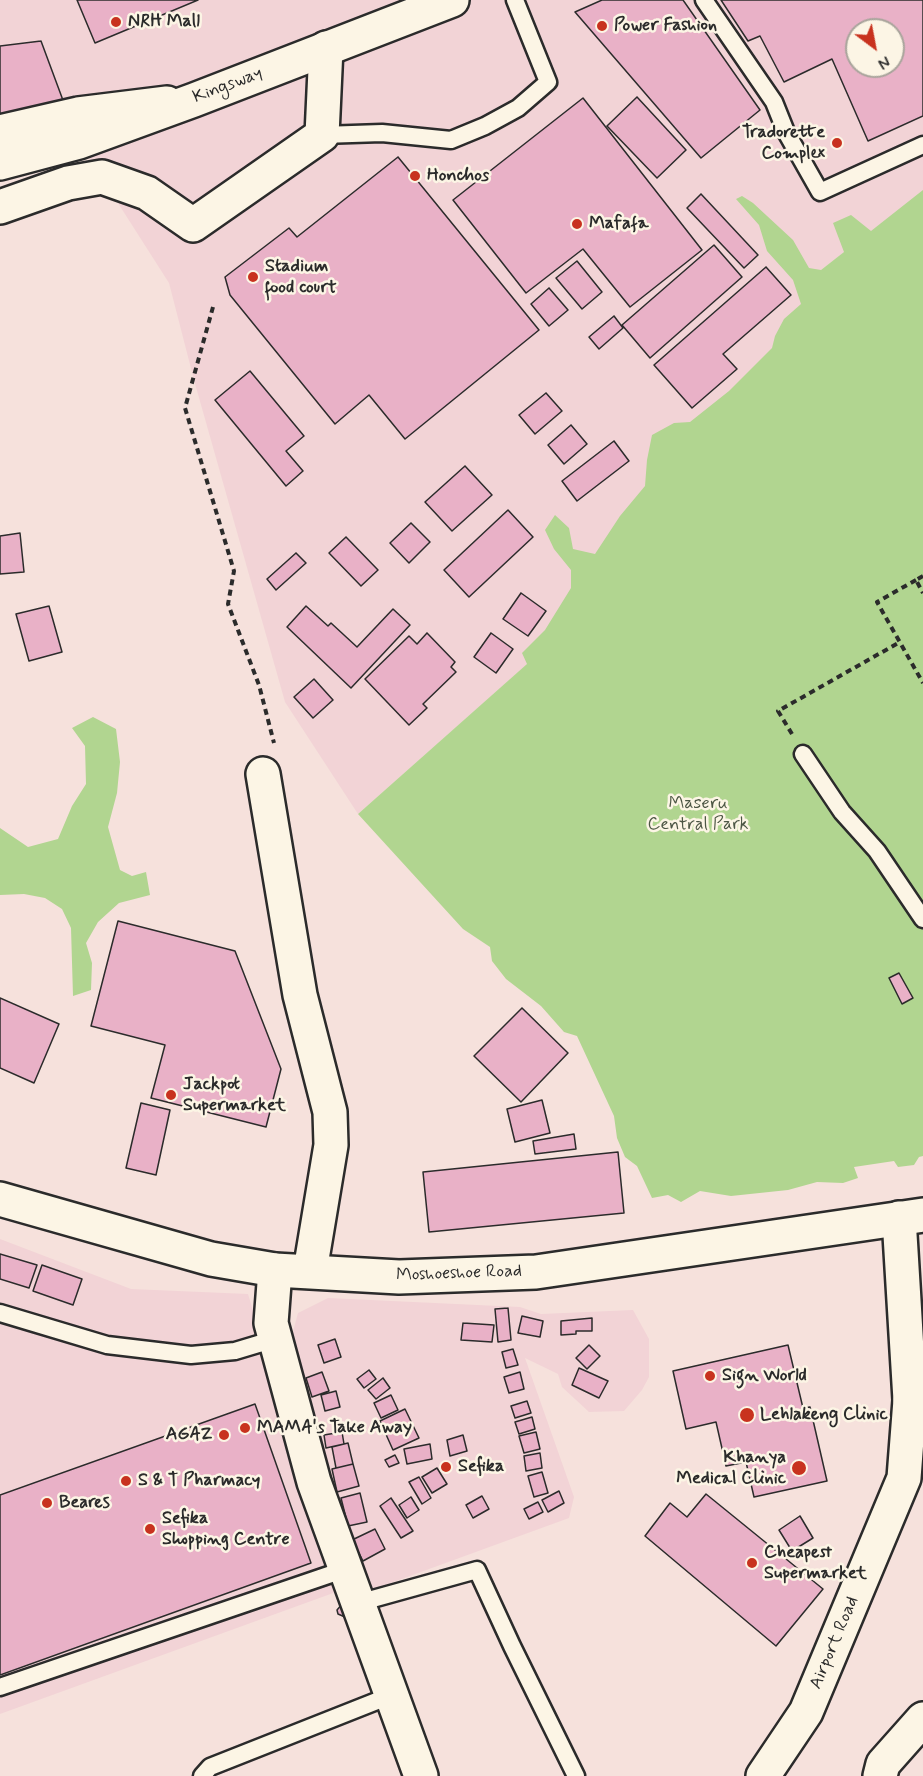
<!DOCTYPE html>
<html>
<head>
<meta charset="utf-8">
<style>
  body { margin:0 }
  #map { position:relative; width:923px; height:1776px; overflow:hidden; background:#f6e1dc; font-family:Mynerve,sans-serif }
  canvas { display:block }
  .north { position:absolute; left:845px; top:18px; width:60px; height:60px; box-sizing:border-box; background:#fcf5e5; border:2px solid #a8a49b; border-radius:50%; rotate:148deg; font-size:16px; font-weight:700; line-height:24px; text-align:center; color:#2b2b2b }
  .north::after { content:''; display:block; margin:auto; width:21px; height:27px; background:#c8321e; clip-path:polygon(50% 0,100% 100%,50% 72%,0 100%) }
</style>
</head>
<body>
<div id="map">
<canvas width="923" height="1776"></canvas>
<div class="north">N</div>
</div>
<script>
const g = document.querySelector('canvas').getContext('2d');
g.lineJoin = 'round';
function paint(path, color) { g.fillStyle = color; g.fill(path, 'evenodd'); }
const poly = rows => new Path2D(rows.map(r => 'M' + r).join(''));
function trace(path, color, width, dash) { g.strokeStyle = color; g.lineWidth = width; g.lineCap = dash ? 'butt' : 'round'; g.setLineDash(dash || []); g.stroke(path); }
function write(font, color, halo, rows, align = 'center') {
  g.font = font + ' Mynerve,sans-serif'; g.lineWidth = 5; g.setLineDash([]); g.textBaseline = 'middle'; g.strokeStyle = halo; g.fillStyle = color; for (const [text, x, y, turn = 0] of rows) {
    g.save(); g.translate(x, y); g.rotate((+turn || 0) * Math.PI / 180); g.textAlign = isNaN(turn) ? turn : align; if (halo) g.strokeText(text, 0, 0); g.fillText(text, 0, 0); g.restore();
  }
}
paint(poly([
  [0,0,923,0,923,192,821,270,782,361,565,631,358,814,285,702,194,380,169,283,79,142,0,163],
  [857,30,893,30,893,66,857,66],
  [0,1239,131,1289,248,1294,330,1565,336,1592,0,1714],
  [328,1298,520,1307,541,1314,633,1310,649,1339,649,1377,642,1390,624,1411,589,1412,562,1387,558,1374,525,1358,574,1497,569,1518,366,1592,291,1339,298,1313]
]), '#f2d3d6');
paint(poly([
  [923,190,923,1156,919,1157,914,1165,898,1167,894,1161,854,1167,858,1178,843,1183,817,1182,788,1190,731,1196,700,1191,681,1202,668,1195,652,1198,637,1166,625,1157,617,1138,614,1116,577,1036,564,1032,541,1006,506,979,492,961,490,947,463,929,358,814,527,664,522,653,545,630,571,588,571,570,554,549,545,530,555,515,569,528,573,549,595,554,620,516,645,486,647,460,652,435,674,423,690,422,729,391,772,348,775,336,784,319,801,304,793,280,767,251,759,225,736,199,742,196,753,203,793,240,809,268,821,270,844,252,833,223,851,215,871,231],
  [93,717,116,729,120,762,117,793,108,827,120,870,132,876,146,872,150,895,119,903,98,922,86,943,92,963,91,990,73,996,71,928,62,909,45,898,24,894,0,895,0,828,28,847,58,839,72,806,86,784,85,746,72,728]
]), '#b1d590');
const building = poly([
  [77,0,198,0,95,43,77,0],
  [602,0,683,0,760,110,701,158,575,12,602,0],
  [721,0,923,0,923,116,868,141,832,59,784,82,760,36,748,41,721,0],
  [857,30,893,30,893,66,857,66,857,30],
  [41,41,64,103,0,122,0,46,41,41],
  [637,97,686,150,657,178,607,126,637,97],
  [583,98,702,250,630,307,583,249,526,293,453,200,583,98],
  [398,157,539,330,405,439,369,395,335,424,230,295,225,277,289,228,297,237,398,157],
  [701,194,758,255,744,268,687,208,701,194],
  [714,245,742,277,650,358,622,325,714,245],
  [577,261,602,292,582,309,556,278,577,261],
  [766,267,791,295,723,354,737,369,692,408,654,365,766,267],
  [549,288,568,310,549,326,531,304,549,288],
  [614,316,623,328,599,349,589,337,614,316],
  [250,371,304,436,286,451,303,471,286,486,215,400,250,371],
  [546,393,562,411,535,434,519,415,546,393],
  [571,425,587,444,564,464,548,445,571,425],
  [614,441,629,461,577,501,562,481,614,441],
  [465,466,492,495,452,531,425,502,465,466],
  [508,510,533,537,469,597,444,570,508,510],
  [411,523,430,542,409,563,390,543,411,523],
  [20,533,24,572,0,574,0,536,20,533],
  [346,537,378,570,361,586,329,553,346,537],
  [296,553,306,563,276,590,267,579,296,553],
  [521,593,546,611,528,636,503,619,521,593],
  [49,606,62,652,29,661,16,614,49,606],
  [306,606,328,626,331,623,357,647,393,609,410,625,351,688,287,627,306,606],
  [427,633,455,662,451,667,456,672,423,704,427,708,409,725,365,679,409,636,417,644,427,633],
  [491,633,513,649,496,673,474,657,491,633],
  [314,679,333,700,313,718,294,697,314,679],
  [118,921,235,951,281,1069,266,1127,151,1098,165,1045,91,1026,118,921],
  [899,973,913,998,902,1004,889,978,899,973],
  [0,998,59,1024,34,1083,0,1068,0,998],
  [522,1008,568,1053,521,1102,474,1056,522,1008],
  [542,1100,550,1133,515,1142,507,1109,542,1100],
  [141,1103,170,1110,156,1175,126,1168,141,1103],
  [574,1134,576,1149,535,1154,533,1141,574,1134],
  [618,1152,624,1213,429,1232,423,1172,618,1152],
  [0,1254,37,1265,29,1288,0,1279,0,1254],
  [42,1265,82,1279,73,1305,33,1291,42,1265],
  [508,1308,511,1340,498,1342,495,1309,508,1308],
  [522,1316,543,1321,540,1337,518,1333,522,1316],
  [592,1318,592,1331,576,1331,576,1334,561,1335,561,1321,592,1318],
  [463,1323,494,1325,492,1342,461,1340,463,1323],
  [335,1339,341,1357,324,1363,318,1345,335,1339],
  [589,1345,600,1356,587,1369,576,1358,589,1345],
  [788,1345,803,1408,810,1407,827,1481,754,1497,746,1462,726,1466,716,1422,686,1429,673,1371,788,1345],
  [513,1349,518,1365,506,1368,502,1352,513,1349],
  [579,1368,608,1381,599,1398,572,1385,579,1368],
  [369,1370,376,1379,364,1388,357,1379,369,1370],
  [322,1372,329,1391,312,1397,306,1378,322,1372],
  [520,1372,524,1389,509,1393,504,1377,520,1372],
  [383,1378,390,1388,376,1399,368,1390,383,1378],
  [336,1391,340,1407,325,1411,321,1395,336,1391],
  [391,1395,398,1410,381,1418,374,1403,391,1395],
  [527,1401,531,1413,515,1418,511,1406,527,1401],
  [255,1404,311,1563,0,1675,0,1495,255,1404],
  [405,1409,419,1438,393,1450,380,1421,405,1409],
  [532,1417,535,1429,519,1434,515,1422,532,1417],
  [342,1432,344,1444,326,1448,324,1435,342,1432],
  [536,1432,540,1449,524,1453,519,1436,536,1432],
  [463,1435,467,1451,450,1456,447,1440,463,1435],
  [348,1443,353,1464,336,1468,332,1447,348,1443],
  [430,1444,432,1459,407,1464,404,1449,430,1444],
  [540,1453,542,1468,526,1471,524,1456,540,1453],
  [395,1455,399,1463,389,1467,385,1460,395,1455],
  [353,1464,359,1486,337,1492,332,1469,353,1464],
  [437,1468,447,1484,432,1493,422,1477,437,1468],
  [542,1472,548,1493,534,1497,528,1476,542,1472],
  [419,1477,431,1498,422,1504,409,1482,419,1477],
  [559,1491,564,1503,548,1512,542,1500,559,1491],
  [360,1493,367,1522,348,1526,341,1498,360,1493],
  [706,1494,823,1589,776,1646,645,1536,670,1503,687,1517,706,1494],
  [482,1496,489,1509,473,1518,466,1505,482,1496],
  [411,1497,419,1510,407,1518,399,1505,411,1497],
  [391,1498,413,1531,401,1538,380,1506,391,1498],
  [538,1502,543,1512,529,1519,524,1509,538,1502],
  [800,1516,813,1538,792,1551,779,1530,800,1516],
  [375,1529,385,1549,363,1561,352,1540,375,1529],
  [343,1603,347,1616,345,1617,338,1614,337,1610,343,1603]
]);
paint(building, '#e9b1c7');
trace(building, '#2b2b2b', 1.5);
const service = poly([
  [704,0,774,102,786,132,820,192,923,145],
  [322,135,382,133,451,140,485,126,518,108,548,82,515,0],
  [803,754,842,812,877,851,923,919],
  [0,1313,107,1345,191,1355,235,1351,275,1339],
  [358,1603,477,1570,512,1646,576,1776],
  [0,1687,346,1569],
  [202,1776,210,1767,392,1695]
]);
const minor = poly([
  [0,132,78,114,167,103],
  [0,207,68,183,102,177,147,193,193,225,322,135,326,48],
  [263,774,300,995,330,1112,331,1145,310,1271],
  [275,1270,271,1323,314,1482,421,1776],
  [880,1776,883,1764,923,1719]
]);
const secondary = poly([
  [763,1776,806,1712,904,1478,910,1400,899,1218]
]);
const primary = poly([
  [0,163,79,142,194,100,452,0],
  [0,1199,211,1259,275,1270,399,1277,536,1272,923,1215],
  [910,1400,923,1373]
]);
trace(service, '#2b2b2b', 21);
trace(minor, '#2b2b2b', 38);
trace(secondary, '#2b2b2b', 38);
trace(primary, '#2b2b2b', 38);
trace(poly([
  [213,307,185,408,234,571,228,604,259,685,274,743],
  [923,576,916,580,923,593],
  [916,580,877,602,923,683],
  [792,734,778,711,900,642]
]), '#2b2b2b', 4, [6, 4.5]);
trace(service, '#fcf5e5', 16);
trace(minor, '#fcf5e5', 33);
trace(secondary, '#fcf5e5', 33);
trace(primary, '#fcf5e5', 33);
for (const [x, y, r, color] of [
  [116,22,6,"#c8321e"],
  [602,26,6,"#c8321e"],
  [837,143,6,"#c8321e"],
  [415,176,6,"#c8321e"],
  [577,224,6,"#c8321e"],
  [253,277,6,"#c8321e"],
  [171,1095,6,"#c8321e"],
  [710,1376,6,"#c8321e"],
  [747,1415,8,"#c8321e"],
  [245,1428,6,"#c8321e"],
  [224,1435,6,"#c8321e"],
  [446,1467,6,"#c8321e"],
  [799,1468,8,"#c8321e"],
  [126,1481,6,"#c8321e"],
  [47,1503,6,"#c8321e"],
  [150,1529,6,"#c8321e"],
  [752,1563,6,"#c8321e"]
]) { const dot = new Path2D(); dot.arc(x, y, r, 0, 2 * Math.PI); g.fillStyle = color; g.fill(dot); trace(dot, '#fcf5e5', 2); }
write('bold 18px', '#2b2b2b', '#fcf5e5', [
  ["NRH Mall",128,22],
  ["Power Fashion",614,26],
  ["Tradorette",825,133,"right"],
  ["Complex",825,154,"right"],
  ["Honchos",427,176],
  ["Mafafa",589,224],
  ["Stadium",265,267],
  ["food court",265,288],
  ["Jackpot",183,1085],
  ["Supermarket",183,1106],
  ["Sign World",722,1376],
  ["Lehlakeng Clinic",760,1415],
  ["MAMA's Take Away",257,1428],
  ["AGAZ",212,1435,"right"],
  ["Khanya",786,1458,"right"],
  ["Medical Clinic",786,1479,"right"],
  ["Sefika",458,1467],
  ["S & T Pharmacy",138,1481],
  ["Beares",59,1503],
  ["Sefika",162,1519],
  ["Shopping Centre",162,1540],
  ["Cheapest",764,1553],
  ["Supermarket",764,1574]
], 'left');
write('18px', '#2b2b2b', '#fcf5e5', [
  ["Kingsway",228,86,-21],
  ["Moshoeshoe Road",459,1274,-2],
  ["Airport Road",835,1643,-67]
]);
write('18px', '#4c5644', '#fcf5e5', [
  ["Maseru",698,804],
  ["Central Park",698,825]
]);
</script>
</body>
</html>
